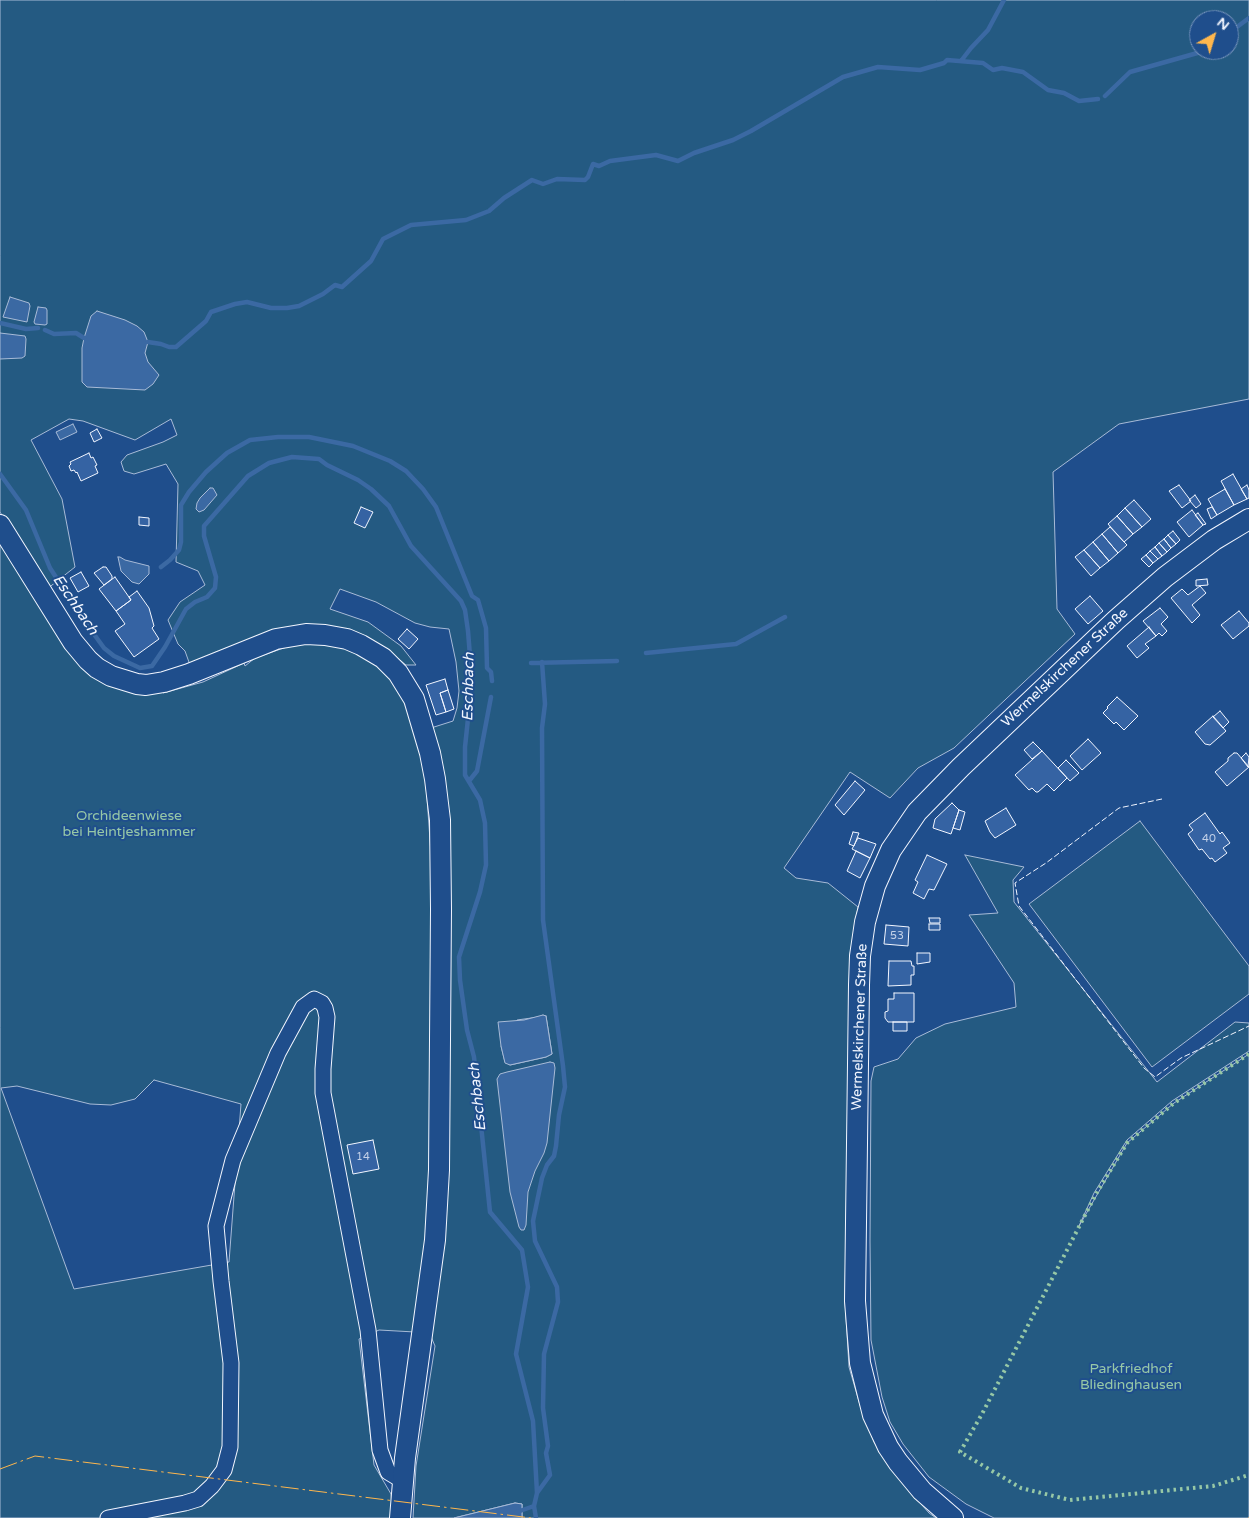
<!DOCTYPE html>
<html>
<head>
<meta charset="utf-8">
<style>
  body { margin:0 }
  #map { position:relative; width:1249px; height:1518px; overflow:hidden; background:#1f4e8c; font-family:"Varela Round",sans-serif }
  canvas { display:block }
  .north { position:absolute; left:1189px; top:10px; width:50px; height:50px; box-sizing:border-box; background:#1f4e8c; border:1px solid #7391ba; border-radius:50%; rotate:39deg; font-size:14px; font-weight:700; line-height:20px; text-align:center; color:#f2f6ff }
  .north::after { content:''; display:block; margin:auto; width:18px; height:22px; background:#ffb74d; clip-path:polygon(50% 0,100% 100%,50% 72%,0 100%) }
</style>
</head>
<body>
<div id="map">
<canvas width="1249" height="1518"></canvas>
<div class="north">N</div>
</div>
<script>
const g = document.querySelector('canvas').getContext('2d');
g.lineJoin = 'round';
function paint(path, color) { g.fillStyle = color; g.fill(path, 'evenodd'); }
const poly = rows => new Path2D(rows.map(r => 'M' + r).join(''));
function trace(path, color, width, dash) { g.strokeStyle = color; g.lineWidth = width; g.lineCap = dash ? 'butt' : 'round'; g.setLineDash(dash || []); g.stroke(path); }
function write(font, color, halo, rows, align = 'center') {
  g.font = font + ' "Varela Round",sans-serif'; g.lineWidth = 4; g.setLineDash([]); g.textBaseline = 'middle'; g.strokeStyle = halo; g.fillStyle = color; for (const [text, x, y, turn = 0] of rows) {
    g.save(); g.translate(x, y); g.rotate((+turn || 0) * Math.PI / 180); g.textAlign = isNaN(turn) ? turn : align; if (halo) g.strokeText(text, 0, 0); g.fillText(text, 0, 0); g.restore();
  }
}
const green = poly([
  [0,0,1249,0,1249,399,1119,424,1053,472,1057,609,1075,634,954,748,918,768,890,798,850,772,784,868,796,878,828,883,858,907,850,954,845,1301,849,1367,860,1405,874,1442,899,1479,929,1513,936,1518,522,1518,522,1504,515,1503,454,1518,413,1518,416,1466,435,1346,429,1332,434,1308,431,728,453,721,457,708,459,691,456,662,449,629,430,627,415,623,376,602,340,589,330,609,368,622,401,646,416,665,406,665,384,647,353,632,190,665,185,651,178,644,168,620,180,602,205,585,198,571,176,562,178,484,166,464,134,474,124,471,121,462,127,455,163,442,177,435,171,419,135,440,83,421,69,419,31,440,62,499,75,567,47,589,0,512,0,0],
  [1199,20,1229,20,1229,50,1199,50,1199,20],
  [546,1016,552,1054,546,1057,510,1065,505,1062,501,1046,517,1020,546,1016],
  [0,537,80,661,162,689,163,693,203,682,244,663,245,666,255,658,301,642,331,643,361,653,382,667,407,702,418,742,426,784,433,882,429,1229,415,1332,379,1330,359,1339,374,1465,391,1494,393,1518,0,1518,0,537],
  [154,1080,241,1104,229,1262,74,1289,1,1088,17,1086,90,1104,111,1105,135,1099,154,1080],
  [1140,821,1249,966,1249,994,1152,1067,1029,904,1140,821],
  [965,855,1024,867,1013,880,1014,902,1157,1082,1235,1022,1249,1023,1249,1051,1172,1101,1127,1140,1094,1193,1079,1226,1127,1143,1174,1103,1249,1054,1249,1518,994,1518,966,1504,929,1477,903,1444,890,1422,882,1397,871,1340,870,1241,871,1081,874,1067,898,1059,916,1038,945,1024,1016,1007,1014,983,969,915,998,913,965,855]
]);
paint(green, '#245a82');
trace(green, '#a8bbd7', 1);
const water = poly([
  [10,297,29,303,30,306,27,322,3,317,10,297],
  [38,307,46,308,47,310,47,324,45,325,35,324,34,322,38,307],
  [97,311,125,320,137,326,144,332,148,342,145,353,148,362,159,375,153,384,145,390,87,387,82,382,82,348,84,338,91,316,97,311],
  [0,333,25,336,26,339,25,356,22,358,0,359,0,333],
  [73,424,77,432,60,440,56,432,73,424],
  [210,488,213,488,217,495,204,510,199,512,196,509,197,503,200,498,210,488],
  [118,557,120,557,125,560,149,566,149,574,139,584,132,582,121,571,118,557],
  [543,1015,546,1016,552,1054,546,1057,510,1065,505,1063,501,1046,498,1022,524,1020,543,1015],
  [550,1062,554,1063,555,1068,547,1143,544,1153,535,1171,528,1192,526,1225,524,1230,521,1230,519,1227,510,1192,497,1079,500,1074,507,1072,550,1062],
  [515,1503,522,1504,522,1518,454,1518,515,1503]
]);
paint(water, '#3b69a3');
trace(water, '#a8bbd7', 1);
trace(poly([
  [1237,27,1249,18],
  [961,61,971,48,988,30,1004,0],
  [1105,96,1130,72,1208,50],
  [0,323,26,329,38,328],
  [45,330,54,334,76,333,84,338],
  [148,342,161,344,169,347,176,347,206,321,211,312,235,304,247,302,271,308,287,308,299,306,323,294,335,285,342,287,371,261,383,239,411,225,466,220,489,211,504,198,532,180,543,184,557,179,585,180,588,177,593,164,599,166,610,161,656,155,678,161,694,153,733,140,751,131,843,77,878,67,920,70,944,63,947,60,983,63,993,70,1002,68,1023,72,1048,90,1064,93,1079,101,1098,99],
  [0,474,26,510,50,568,83,619,104,648,114,656,140,668,152,666,165,647,186,609,195,602,207,597,215,588,216,577,204,536,204,526,248,476,269,463,292,457,319,459,327,465,358,480,371,489,389,506,411,546,461,601,465,610,468,631,472,681,465,747,465,775,480,800,485,823,486,865,480,892,459,957,460,980,467,1030,474,1057,490,1212,522,1250,528,1287,516,1354,533,1421,537,1493,534,1506,536,1518],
  [161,567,170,560,179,550,181,542,181,505,189,492,206,472,227,453,250,440,278,437,309,437,353,446,390,461,406,471,423,489,436,507,472,596,478,600,486,628,487,668,491,672,492,681],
  [646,653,736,644,785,617],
  [531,663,617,661],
  [469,781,477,771,491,697],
  [537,1493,550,1475,546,1453,548,1446,543,1408,544,1354,558,1302,557,1287,535,1241,533,1221,542,1178,547,1165,554,1156,556,1146,559,1115,565,1087,563,1066,543,920,542,728,545,704,542,662],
  [517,1512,534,1506]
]), '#3b69a3', 4.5);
const building = poly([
  [97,429,102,438,94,442,90,433,97,429],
  [89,453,91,458,93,457,97,465,95,466,98,473,81,481,77,472,76,473,74,470,71,471,69,466,71,464,70,462,89,453],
  [1233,474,1247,499,1234,505,1221,481,1233,474],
  [1179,485,1191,501,1182,508,1169,491,1179,485],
  [1247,485,1249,490,1249,498,1247,499,1241,489,1247,485],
  [1225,489,1234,505,1217,515,1208,499,1225,489],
  [1195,495,1201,504,1196,508,1189,500,1195,495],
  [1134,500,1151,519,1142,527,1125,508,1134,500],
  [361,507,373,512,365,528,354,523,361,507],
  [1212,507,1217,515,1211,519,1207,509,1212,507],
  [1125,508,1142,527,1133,534,1117,516,1125,508],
  [1192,510,1203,525,1189,537,1177,522,1192,510],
  [1198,513,1206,524,1203,525,1195,515,1198,513],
  [1117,516,1133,534,1124,542,1108,524,1117,516],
  [139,517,149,518,149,526,139,525,139,517],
  [1110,527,1127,545,1118,553,1102,534,1110,527],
  [1173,531,1180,540,1176,544,1168,535,1173,531],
  [1102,534,1118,553,1109,561,1093,542,1102,534],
  [1168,535,1176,544,1171,548,1164,539,1168,535],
  [1164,539,1171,548,1167,552,1159,543,1164,539],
  [1093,542,1109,561,1100,568,1084,550,1093,542],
  [1159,543,1167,552,1162,556,1155,547,1159,543],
  [1155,547,1162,556,1158,559,1150,551,1155,547],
  [1084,550,1100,568,1091,576,1075,557,1084,550],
  [1150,551,1158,559,1153,563,1146,555,1150,551],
  [1146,555,1153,563,1149,567,1141,559,1146,555],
  [103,567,106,567,112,576,112,579,104,585,94,573,103,567],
  [81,572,89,586,78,592,70,578,81,572],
  [115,577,131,600,116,611,99,589,115,577],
  [1207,579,1208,585,1196,586,1196,580,1207,579],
  [1200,586,1206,593,1192,605,1200,615,1192,623,1171,598,1182,589,1188,595,1200,586],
  [137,591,149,608,154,626,152,628,159,639,134,657,115,631,125,624,116,611,131,600,129,597,137,591],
  [1090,596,1103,611,1088,624,1075,609,1090,596],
  [1160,608,1168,617,1161,624,1167,631,1162,636,1159,633,1156,636,1143,621,1160,608],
  [1239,611,1249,623,1249,626,1233,639,1221,625,1239,611],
  [1149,627,1156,636,1145,644,1149,648,1137,658,1127,646,1149,627],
  [407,629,418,639,409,649,398,639,407,629],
  [445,679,448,690,440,693,446,712,436,715,426,685,445,679],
  [448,690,454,709,446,712,440,693,448,690],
  [1117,697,1138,716,1124,730,1116,722,1114,724,1103,713,1108,708,1107,707,1117,697],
  [1220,711,1229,722,1223,728,1213,717,1220,711],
  [1213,716,1226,731,1210,745,1205,744,1195,732,1213,716],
  [1088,739,1101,753,1082,770,1070,756,1088,739],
  [1033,742,1042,751,1032,759,1024,750,1033,742],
  [1042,751,1067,778,1054,791,1047,784,1038,792,1036,792,1032,788,1029,790,1015,775,1042,751],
  [1234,753,1237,753,1249,767,1227,786,1215,772,1228,761,1228,758,1234,753],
  [1246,753,1249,757,1248,767,1241,758,1246,753],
  [1066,760,1079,773,1070,781,1058,768,1066,760],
  [855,781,865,790,844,815,835,805,855,781],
  [952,803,959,810,951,834,933,828,935,819,952,803],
  [1006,808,1016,825,995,838,990,832,985,821,1006,808],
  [959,810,965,812,960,830,953,828,959,810],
  [1205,813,1220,834,1222,832,1230,843,1223,848,1227,853,1215,862,1212,858,1210,859,1202,849,1199,850,1188,834,1193,830,1189,825,1205,813],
  [853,832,859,833,854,846,849,844,853,832],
  [858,838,876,844,870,858,852,849,858,838],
  [856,851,870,858,860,878,847,871,856,851],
  [927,855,947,864,934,890,929,889,924,899,913,893,918,882,915,880,927,855],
  [929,918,940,918,940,923,930,923,929,918],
  [929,924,940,924,940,930,929,930,929,924],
  [886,925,909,927,908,946,884,944,886,925],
  [917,953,930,953,930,962,917,964,917,953],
  [889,961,911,961,912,966,914,966,914,975,911,975,911,985,888,986,889,961],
  [894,993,914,993,914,1022,888,1022,885,1018,885,1012,888,1011,888,999,894,999,894,993],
  [893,1022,907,1022,907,1031,893,1031,893,1022],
  [373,1140,379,1169,353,1174,347,1145,373,1140]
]);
paint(building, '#3563a3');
trace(building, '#f2f6ff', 1);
const minor = poly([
  [108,1518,185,1503,198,1499,212,1486,224,1470,230,1447,231,1363,221,1281,216,1226,233,1160,278,1053,303,1007,314,999,322,1003,325,1008,327,1017,323,1069,323,1093,368,1330,380,1450,388,1472,403,1481]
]);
const major = poly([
  [0,525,73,642,88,660,97,668,111,676,137,684,146,685,164,682,189,674,276,639,306,634,325,635,347,639,361,645,383,658,398,673,414,699,430,753,435,779,440,820,441,909,439,1170,435,1240,405,1458,400,1518],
  [953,1518,922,1491,898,1462,888,1447,873,1415,860,1363,855,1301,859,985,860,956,865,922,875,886,891,850,917,812,961,767,1116,620,1165,577,1214,540,1249,519]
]);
trace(minor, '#f2f6ff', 17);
trace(major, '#f2f6ff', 22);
trace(minor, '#1f4e8c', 15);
trace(major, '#1f4e8c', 20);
trace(poly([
  [1249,1054,1174,1103,1127,1143,1096,1194,982,1414,960,1452,1021,1488,1070,1500,1213,1486,1249,1475]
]), '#97c8a6', 4, [2.5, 4]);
trace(poly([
  [1162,799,1119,808,1046,863,1015,883,1019,906,1144,1068,1155,1077,1181,1058,1249,1026]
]), '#f2f6ff', 1, [6, 2.5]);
trace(poly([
  [0,1469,35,1456,531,1518],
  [1248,1518,1249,1518]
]), '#ffb74d', 1, [18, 4, 2.5, 4]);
write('11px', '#c3d1e8', null, [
  ["40",1209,839],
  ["53",897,936],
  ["14",363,1157]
]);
write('14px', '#f2f6ff', '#1f4e8c', [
  ["Wermelskirchener Straße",1065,668,-43],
  ["Wermelskirchener Straße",860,1027,-88]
]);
write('14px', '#97c8a6', '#1f4e8c', [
  ["Orchideenwiese",129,816],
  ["bei Heintjeshammer",129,832],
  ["Parkfriedhof",1131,1369],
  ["Bliedinghausen",1131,1385]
]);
write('italic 15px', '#f2f6ff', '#1f4e8c', [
  ["Eschbach",75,605,56],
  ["Eschbach",469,687,-89],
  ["Eschbach",478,1097,-96]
]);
</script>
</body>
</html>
